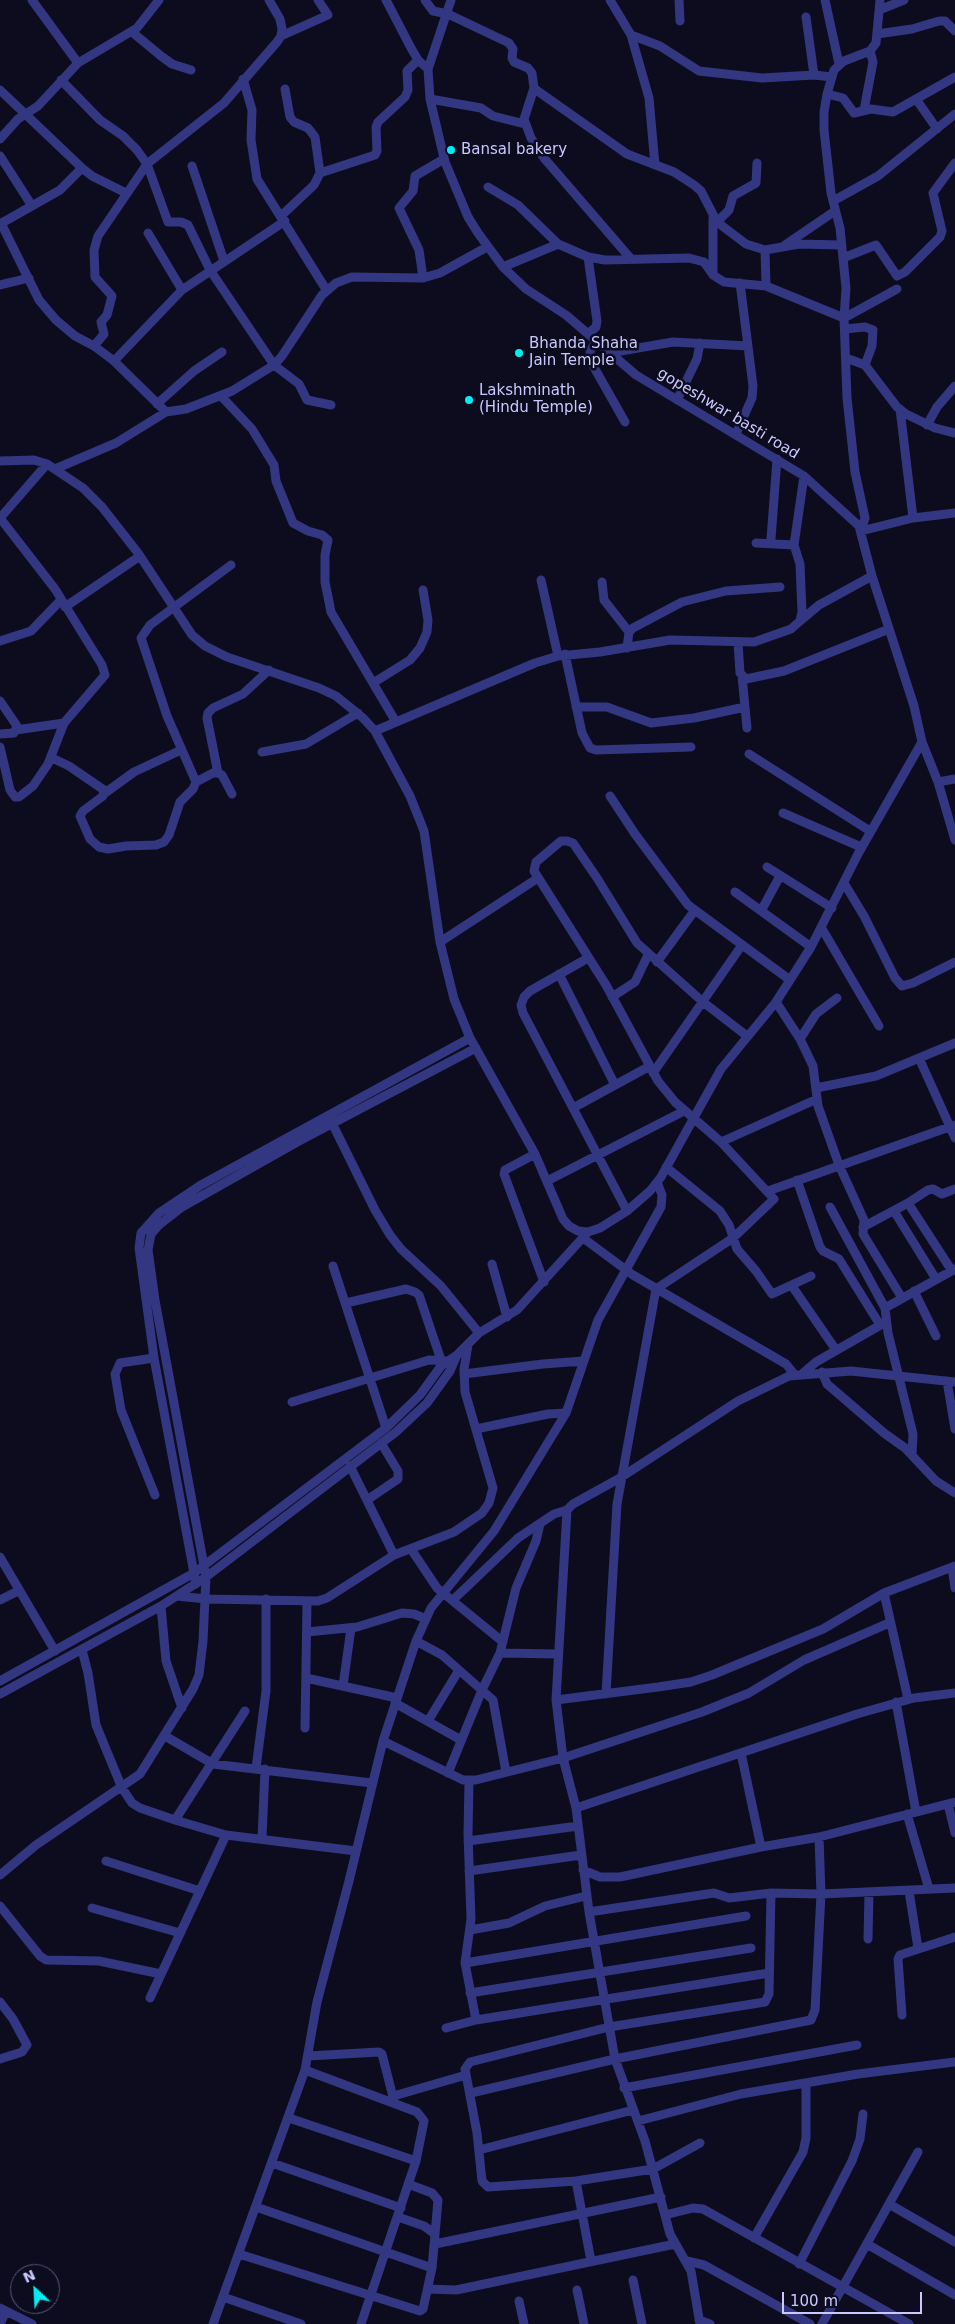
<!DOCTYPE html>
<html>
<head>
<meta charset="utf-8">
<style>
  body { margin:0 }
  #map { position:relative; width:955px; height:2324px; overflow:hidden; background:#0d0b1e; font-family:"DejaVu Sans",sans-serif }
  canvas { display:block }
  .north { position:absolute; left:10px; top:2264px; width:50px; height:50px; box-sizing:border-box; background:#0d0b1e; border:1px solid #595778; border-radius:50%; rotate:335deg; font-size:14px; font-weight:700; line-height:20px; text-align:center; color:#cac8ff }
  .north::after { content:''; display:block; margin:auto; width:18px; height:22px; background:#00edf3; clip-path:polygon(50% 0,100% 100%,50% 72%,0 100%) }
  .scale { position:absolute; left:782px; top:2292px; width:140px; height:22px; box-sizing:border-box; border:2px solid #cac8ff; border-top:0; padding-left:6px; font-size:15px; line-height:18px; white-space:nowrap; color:#cac8ff; -webkit-text-stroke:4px #0d0b1e; paint-order:stroke }
</style>
</head>
<body>
<div id="map">
<canvas width="955" height="2324"></canvas>
<div class="north">N</div>
<div class="scale">100 m</div>
</div>
<script>
const g = document.querySelector('canvas').getContext('2d');
g.lineJoin = 'round';
const poly = rows => new Path2D(rows.map(r => 'M' + r).join(''));
function trace(path, color, width, dash) { g.strokeStyle = color; g.lineWidth = width; g.lineCap = dash ? 'butt' : 'round'; g.setLineDash(dash || []); g.stroke(path); }
function write(font, color, halo, rows, align = 'center') {
  g.font = font + ' "DejaVu Sans",sans-serif'; g.lineWidth = 5; g.setLineDash([]); g.textBaseline = 'middle'; g.strokeStyle = halo; g.fillStyle = color; for (const [text, x, y, turn = 0] of rows) {
    g.save(); g.translate(x, y); g.rotate((+turn || 0) * Math.PI / 180); g.textAlign = isNaN(turn) ? turn : align; if (halo) g.strokeText(text, 0, 0); g.fillText(text, 0, 0); g.restore();
  }
}
trace(poly([
  [32,0,78,63],
  [386,0,411,48,418,60,428,69],
  [425,0,433,11,448,14,509,43,513,49,512,58,514,62,528,68,532,73,534,88,539,92,627,154,674,172,694,185,701,191,717,222,746,244,765,250,799,244,841,245],
  [451,0,428,69,430,99,445,162,468,217,478,233,503,267,526,289,566,315,636,375,804,476,859,526,872,576,914,706,922,742,938,782,955,840],
  [610,0,631,35,649,98,655,165],
  [679,0,680,21],
  [825,0,839,64],
  [879,10,904,0],
  [806,17,814,75],
  [132,32,161,56,172,64,191,70],
  [877,34,912,29,939,21,945,21,955,31],
  [631,35,660,46,699,71,762,78,814,75,832,77],
  [281,36,328,15,318,0],
  [243,79,252,110,251,140,257,179,327,291],
  [61,80,100,120,123,136,137,150,147,164,168,222,181,222,188,225,210,270,274,365,299,384,307,400,331,405],
  [534,88,524,119,531,138,544,158,631,259],
  [0,90,82,168,92,176,126,193],
  [827,94,843,98,854,113,871,109,893,112,955,77],
  [430,99,481,108,493,116,525,124],
  [916,99,937,129],
  [864,110,873,62,870,51],
  [0,139,18,119,38,106,78,63,137,28,159,0],
  [0,156,32,206],
  [192,166,224,261],
  [320,173,375,155,377,151,376,127,378,122,405,97,408,90,407,71,418,60],
  [488,187,518,205,558,244],
  [833,201,878,176,955,114],
  [281,216,314,185,320,173,315,137,308,128,294,122,290,117,285,89],
  [717,222,729,210,733,196,756,183,757,163],
  [1,223,39,300,56,320,75,336,94,346,114,361,166,412,186,409,232,391,274,365,282,356,322,295,336,283,352,277,423,278,440,273,487,247],
  [0,224,60,190,82,168],
  [148,233,182,290],
  [785,245,835,211],
  [765,250,766,286],
  [843,258,876,245,897,276,905,272,940,237,942,231,933,193,955,163],
  [503,267,558,244,588,257,605,260,689,258,704,262,713,275,724,282,766,286,844,318,897,289],
  [713,272,713,218],
  [423,278,419,250,399,208,413,191,415,176,444,159],
  [0,285,29,278],
  [845,329,865,327,873,330,872,346,865,365],
  [588,334,596,327,597,321,588,257],
  [596,342,590,351,591,362,625,422],
  [94,346,104,334,101,322,107,315,112,296,95,277,94,250,98,236,147,164,224,103,277,42,281,36,282,29,280,19,269,0],
  [609,353,673,342,748,346],
  [846,358,865,365,897,407,906,414,935,428,954,433],
  [114,361,182,290,285,221],
  [221,396,252,429,274,465,276,481,293,523,308,531,322,535,328,540,325,555,325,582,331,612,396,722],
  [677,400,697,359,700,343],
  [157,404,194,371,222,352],
  [900,409,913,518],
  [927,425,937,407,955,386],
  [736,434,752,398,753,386,740,283],
  [0,461,34,460,47,464,83,488,102,507,138,553,192,635,205,646,227,657,319,688,336,696,363,718,375,731,410,796,424,831,440,942,454,999,470,1038,535,1154,563,1219,569,1226,578,1231,588,1232,600,1228,627,1211,650,1191,661,1177,721,1069,776,1002,811,947,858,854,922,742],
  [55,469,116,443,166,412],
  [0,518,55,589,102,665,105,675,64,723,48,764,33,786,19,797,15,797,10,790,0,747],
  [0,518,47,464],
  [859,526,863,524,865,518,855,472,847,398,844,318,846,288,840,228,831,193,824,130,824,112,827,94,834,70,844,61,870,51,876,43,880,0],
  [861,531,913,518,955,513],
  [771,539,777,459],
  [756,543,794,545],
  [541,580,558,656],
  [602,582,604,600,629,632],
  [65,607,140,556],
  [800,621,819,605,872,576],
  [0,641,31,631,61,600],
  [738,643,740,673,746,679,784,671,889,629],
  [627,648,629,632,633,628,682,602,726,591,780,587],
  [565,654,582,733,590,748,596,750,691,747],
  [742,676,747,728],
  [373,683,410,660,420,648,427,632,428,620,423,590],
  [0,701,17,726,14,733,0,734],
  [576,707,607,707,651,723,694,718,745,707],
  [16,730,64,723],
  [375,731,535,663,558,656,600,652,670,640,754,642,791,629,800,621,802,612,800,564,794,545,804,476],
  [262,752,306,744,358,713],
  [749,754,870,831],
  [52,758,69,766,104,790,103,796,83,811,80,816,90,839,99,847,108,849,126,846,156,845,164,842,169,835,180,802,193,789,196,782,167,716,141,638,150,625,231,565],
  [218,773,207,718,208,713,213,708,243,694,269,670],
  [196,782,213,773,218,773,222,775,232,794],
  [938,782,955,779],
  [105,793,134,772,181,750],
  [610,796,635,834,688,905,790,980],
  [783,813,861,847],
  [767,867,832,908],
  [844,883,864,916,895,978,902,986,913,983,955,962],
  [735,892,811,947],
  [761,911,780,876],
  [821,927,879,1026],
  [440,942,538,878],
  [588,958,530,991,524,997,521,1005,523,1013,627,1211],
  [657,962,695,910],
  [559,974,615,1085],
  [612,997,635,982,648,955],
  [776,1002,800,1039,813,1066,818,1106,839,1165,864,1220,863,1234,902,1298],
  [800,1039,816,1014,837,998],
  [919,1058,955,1138],
  [653,1073,742,945],
  [816,1088,876,1076,955,1043],
  [573,1108,650,1066],
  [332,1123,375,1210,390,1235,401,1249,441,1286,479,1333],
  [721,1142,817,1099],
  [535,1154,505,1170,504,1174,544,1282],
  [666,1167,720,1211,729,1225,737,1249,756,1271,772,1294,811,1276],
  [797,1180,820,1247,823,1251,839,1259,880,1325],
  [547,1181,684,1111],
  [768,1191,955,1125],
  [908,1203,952,1271],
  [830,1207,885,1308,888,1333,913,1434,912,1455],
  [894,1211,936,1279],
  [863,1227,908,1203,928,1190,933,1189,942,1194,955,1189],
  [583,1238,633,1275,786,1364,795,1375],
  [492,1264,507,1317],
  [333,1266,386,1428],
  [792,1286,836,1350],
  [914,1291,936,1336],
  [346,1303,406,1289,415,1292,419,1295,441,1360],
  [885,1308,955,1269],
  [154,1358,120,1363,115,1374,121,1410,155,1495],
  [822,1372,827,1384,884,1433,905,1448,936,1481,955,1493],
  [464,1374,543,1364,584,1361],
  [802,1374,816,1362,884,1323],
  [947,1381,955,1429],
  [292,1402,429,1360,449,1361],
  [476,1429,548,1414,566,1413],
  [350,1466,394,1555],
  [367,1500,398,1479,398,1471,381,1443],
  [411,1549,437,1588,503,1642],
  [0,1557,55,1651],
  [952,1567,955,1588],
  [196,1584,154,1358,139,1248,141,1233,159,1213,201,1185,470,1038],
  [884,1593,908,1699],
  [177,1596,206,1599,318,1601,327,1598,394,1555,454,1532,482,1513,489,1503,493,1488,465,1392,464,1369,468,1345],
  [0,1600,18,1591],
  [453,1600,518,1538,554,1514,567,1510],
  [161,1606,166,1661,182,1708],
  [307,1632,357,1627,402,1613,414,1614,426,1619],
  [416,1641,442,1655,493,1700,506,1772],
  [82,1650,88,1673,96,1725,122,1788,132,1803,140,1808,175,1820,226,1835,356,1851],
  [500,1653,558,1654],
  [306,1678,397,1698],
  [0,1681,194,1573,386,1428,420,1395,441,1366,457,1355,479,1333,517,1310,588,1232],
  [343,1686,351,1628],
  [0,1694,161,1606,206,1577,396,1432,427,1403,450,1371,457,1355],
  [606,1694,617,1504,656,1289,733,1238,774,1199,721,1142,675,1102,658,1081,606,985,534,871,536,862,561,841,567,841,573,843,597,878,637,943,703,1002,747,1036],
  [556,1700,658,1687,691,1682,712,1675,823,1629,884,1593,955,1566],
  [896,1702,916,1812],
  [395,1703,461,1740],
  [428,1721,459,1670],
  [305,1728,307,1602],
  [165,1736,213,1764,372,1783],
  [383,1741,463,1780,476,1780,563,1758,702,1712,749,1693,804,1660,889,1623],
  [741,1753,761,1847],
  [256,1768,266,1691,266,1599],
  [448,1773,482,1690,500,1653,516,1588,536,1541,540,1524],
  [469,1781,468,1834,471,1919,465,1963,476,2020],
  [948,1804,955,1833],
  [576,1808,857,1714,914,1698,955,1693],
  [907,1814,929,1889],
  [175,1820,245,1711],
  [262,1838,265,1769],
  [468,1841,578,1826],
  [106,1861,200,1891],
  [583,1870,600,1877,620,1877,761,1847,819,1837,955,1802],
  [469,1871,581,1855],
  [0,1875,36,1845,140,1774,193,1689,199,1675,203,1641,206,1577,155,1300,148,1250,151,1234,159,1225,182,1207,299,1141,476,1048],
  [909,1891,918,1948],
  [0,1906,40,1956,46,1960,99,1961,161,1974],
  [92,1908,180,1933],
  [589,1912,714,1893,729,1898,771,1893,821,1894,955,1888],
  [470,1930,509,1923,545,1906,586,1896],
  [868,1939,869,1892],
  [465,1963,746,1916],
  [470,1993,751,1948],
  [150,1998,226,1835],
  [0,2002,13,2019,27,2045,22,2052,0,2059],
  [902,2015,898,1959,900,1955,955,1937],
  [446,2028,476,2020,769,1973],
  [308,2056,379,2052,382,2054,393,2097],
  [305,2070,417,2112,424,2121,416,2161,361,2324],
  [624,2088,857,2045],
  [471,2093,615,2059,811,2020,815,2010,821,1894,819,1837],
  [388,2101,397,2095,466,2075],
  [289,2118,416,2161],
  [638,2121,741,2094,858,2074,955,2062],
  [700,2143,653,2169,576,2181,488,2187,482,2181,477,2133,465,2069,470,2062,609,2027,765,2002,769,1994,771,1893],
  [479,2150,633,2110],
  [272,2163,401,2208],
  [576,2181,591,2261],
  [889,2204,955,2242],
  [256,2207,432,2268],
  [665,2215,693,2208,703,2209,909,2324],
  [398,2217,424,2226,435,2234],
  [754,2238,803,2152,806,2138,806,2083],
  [435,2244,661,2197],
  [867,2244,955,2295],
  [239,2254,420,2311,423,2309,432,2268,438,2200,432,2193,408,2184],
  [687,2261,704,2265,810,2324],
  [799,2264,852,2161,860,2139,863,2114],
  [633,2280,642,2324],
  [428,2289,456,2290,675,2244],
  [577,2290,584,2324],
  [223,2297,301,2324],
  [519,2301,524,2324],
  [0,2308,32,2324],
  [699,2320,710,2324],
  [0,2324,6,2311],
  [213,2324,305,2070,317,2002,349,1881,383,1741,416,1641,431,1608,494,1531,566,1413,598,1320,661,1207,662,1195,657,1182],
  [700,2324,691,2271,670,2234,645,2141,615,2059,589,1912,576,1808,563,1758,556,1700,567,1510,573,1504,620,1478,738,1401,789,1376,851,1371,955,1382],
  [822,2324,918,2152]
]), '#333680', 9);
for (const [x, y, r, color] of [
  [451,150,5,"#00edf3"],
  [519,353,5,"#00edf3"],
  [469,400,5,"#00edf3"]
]) { const dot = new Path2D(); dot.arc(x, y, r, 0, 2 * Math.PI); g.fillStyle = color; g.fill(dot); trace(dot, '#0d0b1e', 2); }
write('15px', '#cac8ff', '#0d0b1e', [
  ["Bansal bakery",461,150],
  ["Bhanda Shaha",529,344],
  ["Jain Temple",529,361],
  ["Lakshminath",479,391],
  ["(Hindu Temple)",479,408]
], 'left');
write('15px', '#cac8ff', '#0d0b1e', [
  ["gopeshwar basti road",728,414,31]
]);
</script>
</body>
</html>
